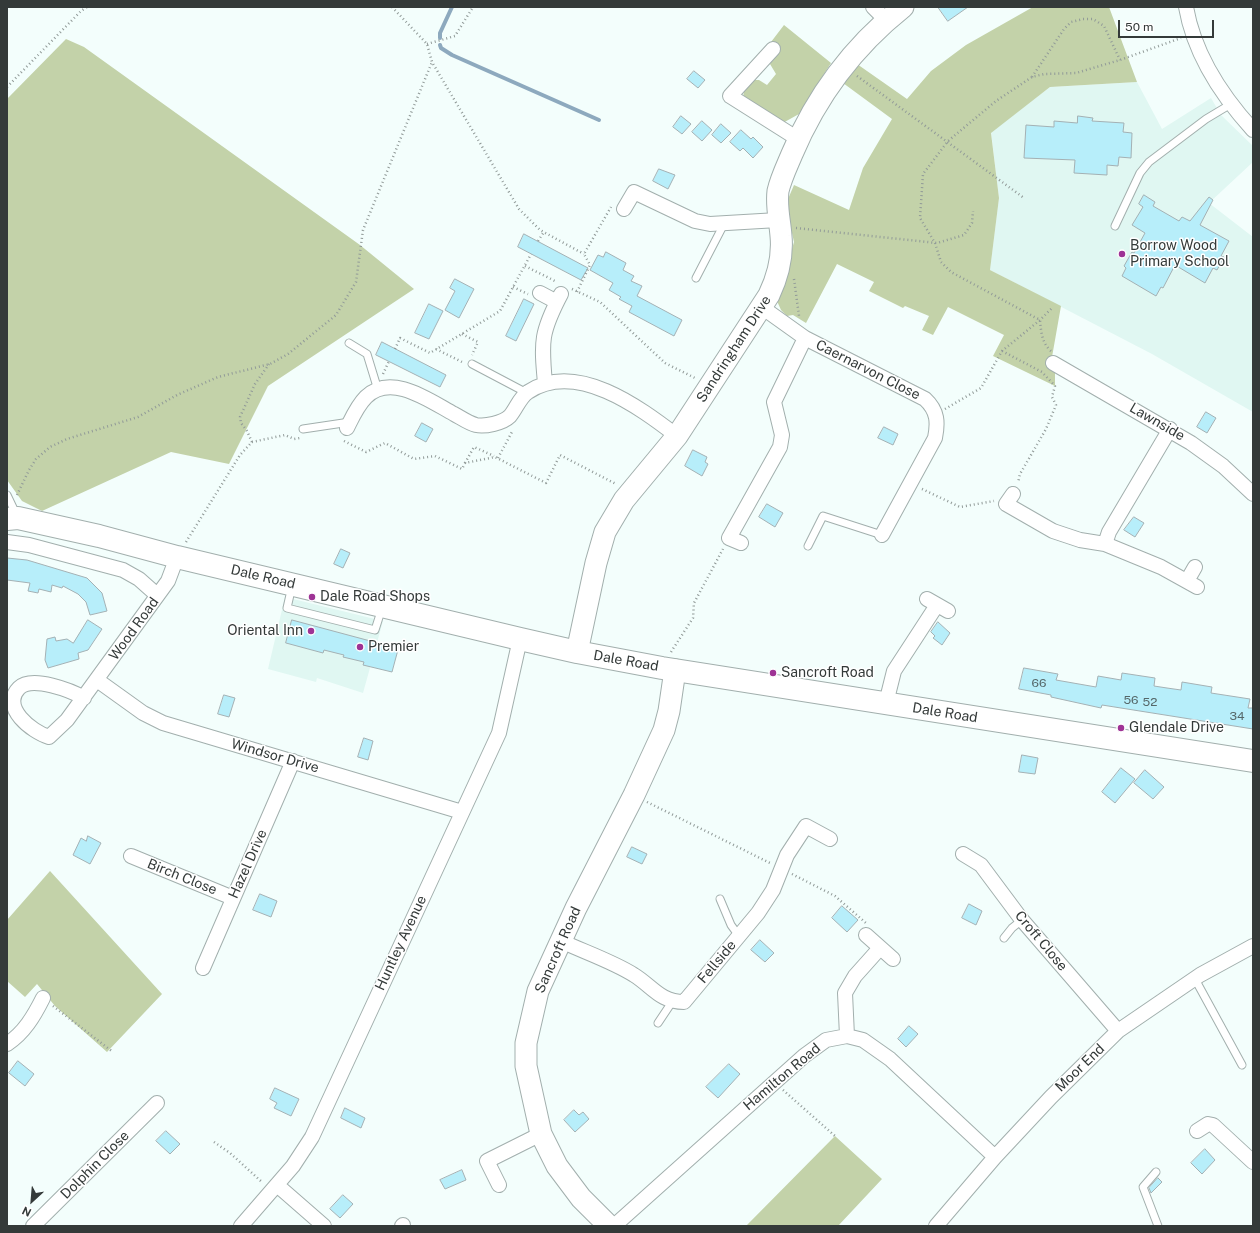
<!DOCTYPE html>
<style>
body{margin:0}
#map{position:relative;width:1260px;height:1233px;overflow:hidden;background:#f3fefc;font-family:"Public Sans",sans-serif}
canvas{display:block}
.frame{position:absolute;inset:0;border:8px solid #343a39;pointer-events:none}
.north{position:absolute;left:12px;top:1181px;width:40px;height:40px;-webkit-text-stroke:3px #fff;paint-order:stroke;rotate:206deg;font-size:11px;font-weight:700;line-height:16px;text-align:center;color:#343a39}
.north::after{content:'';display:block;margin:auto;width:14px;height:18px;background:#343a39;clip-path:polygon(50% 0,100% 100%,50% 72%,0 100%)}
.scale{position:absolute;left:1118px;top:20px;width:96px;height:18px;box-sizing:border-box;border:2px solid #343a39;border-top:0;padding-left:5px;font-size:12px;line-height:14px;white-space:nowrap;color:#343a39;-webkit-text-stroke:3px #fff;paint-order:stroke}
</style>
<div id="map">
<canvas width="1260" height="1233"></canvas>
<div class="frame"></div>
<div class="north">N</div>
<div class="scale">50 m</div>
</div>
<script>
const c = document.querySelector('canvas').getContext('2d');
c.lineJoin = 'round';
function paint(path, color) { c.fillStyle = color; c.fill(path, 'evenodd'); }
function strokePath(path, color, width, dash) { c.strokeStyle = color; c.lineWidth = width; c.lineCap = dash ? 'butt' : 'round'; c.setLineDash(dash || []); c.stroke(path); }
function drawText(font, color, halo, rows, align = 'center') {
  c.font = font + ' "Public Sans",sans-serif'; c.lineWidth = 3; c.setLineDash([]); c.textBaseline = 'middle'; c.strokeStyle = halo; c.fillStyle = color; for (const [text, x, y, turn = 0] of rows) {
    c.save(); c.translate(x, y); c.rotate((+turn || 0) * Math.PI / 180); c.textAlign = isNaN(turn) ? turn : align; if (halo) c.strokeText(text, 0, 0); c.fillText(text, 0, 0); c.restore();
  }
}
paint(new Path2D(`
 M1137,82L1162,129L1211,98L1221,115L1253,146V162L1209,203L1253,237V412L1152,354L990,270L999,198L991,132L1050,87Z
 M285,597L383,621L363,693L317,678L316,682L268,669Z`), '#e0f7f2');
paint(new Path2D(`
 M1033,7H1109L1137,82L1050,87L991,133L999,198L990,270L1061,306L1052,357L1055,370V386L993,356L1004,335L948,307L933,335L922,330L929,316L905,306L903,308L869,291L874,282L837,264L806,323L793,315L787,316L781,310L777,301L794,242L788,215V199L794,185L849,210L863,168L892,119L843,83L857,64L907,99L931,71L966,45Z
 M784,25L831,63L799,114L781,124L744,98C742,90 747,86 752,80H759L767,85L776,74L770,64L777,49L771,42Z
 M66,39L84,47L360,245L414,289L268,386L229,464L171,452L42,511L22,501L7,480V99Z
 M50,871L162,994L107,1052L55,1006L37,984L25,997L7,981V920Z
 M835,1136L882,1179L838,1226H746Z`), '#c3d2a9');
strokePath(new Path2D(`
 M440,38V33L452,7
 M440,45L441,48L452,55L599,120`), '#8da9be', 4);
const building = new Path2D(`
 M938,7H968L948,21Z
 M694,71L705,80L698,88L687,79Z
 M681,116L691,124L682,134L673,127Z
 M1078,116L1093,118L1092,121L1124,123L1123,132L1132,133L1131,158L1119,157L1118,166L1107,165V175L1074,173L1075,160L1024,158L1026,125L1054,127V121L1077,123Z
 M702,121L712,130L702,141L692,132Z
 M721,124L731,133L721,143L712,135Z
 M741,130L751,139L753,137L763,147L753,158L743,148L740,151L730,142Z
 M659,169L675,175L668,189L653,181Z
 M1144,195L1155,202L1153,206L1179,221L1182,217L1190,221L1209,197L1213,200L1200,225L1229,241L1221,256L1224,257L1217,270L1213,268L1205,283L1175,265L1163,288L1161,287L1156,296L1122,276L1126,268L1124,266L1132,252L1134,253L1145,233L1132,225L1143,207L1139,204Z
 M524,234L588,268L581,280L518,247Z
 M606,252L626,263L623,270L634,276L631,281L642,286L637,296L682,320L674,336L629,312L632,306L619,299L621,297L609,290L613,283L590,270L598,255L603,257Z
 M455,279L474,289L459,318L445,310L455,291L450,288Z
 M524,299L534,304L516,341L506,336Z
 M429,304L443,311L429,339L415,333Z
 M382,342L446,375L440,387L376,355Z
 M1206,412L1216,418L1207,433L1197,427Z
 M422,423L433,429L426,442L415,436Z
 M884,427L898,434L893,445L878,438Z
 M693,450L707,457L705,462L708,464L702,476L685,466Z
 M767,504L783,513L775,527L759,517Z
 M1134,517L1144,523L1135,537L1124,530Z
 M341,549L350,553L343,568L334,564Z
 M7,558L27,560L87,578L102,593L107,611L90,615L86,602L78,594L63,586L62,588L52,585L51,592L39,589L38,593L28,591L30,583L7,580Z
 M88,620L102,629L88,650L78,653L79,659L48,668L45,660L47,639L55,637L56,641L67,639L73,643Z
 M292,620L389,646L390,644L399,646L392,672L363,665L364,662L343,657L344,655L324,650L323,653L286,643Z
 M938,622L950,633L942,645L933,638L935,636L931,632Z
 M1024,668L1058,674L1056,680L1096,687L1098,676L1121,680L1122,673L1155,678L1154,686L1167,688L1181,690L1182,682L1212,687L1211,693L1250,699L1248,708H1253V729L1102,705L1101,708L1051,697V695L1019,689Z
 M224,695L235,698L229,717L218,714Z
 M364,738L373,741L368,760L358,757Z
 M1022,755L1038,758L1035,774L1019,772Z
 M1121,768L1135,779L1115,803L1102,792Z
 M1145,770L1164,787L1153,799L1134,783Z
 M88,836L101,843L90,864L73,855L81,838L86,841Z
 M632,847L647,854L642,864L627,857Z
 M260,894L277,901L271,917L253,910Z
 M969,904L982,911L976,925L962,918Z
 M842,906L858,920L847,932L832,918Z
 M760,940L774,953L765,962L751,950Z
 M909,1026L918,1034L906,1047L898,1039Z
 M18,1061L34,1074L25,1086L9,1073Z
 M729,1064L740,1074L718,1098L706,1087Z
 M275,1088L299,1099L291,1116L274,1108L277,1103L270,1099Z
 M345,1108L365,1118L361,1128L341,1118Z
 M574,1110L579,1115L583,1112L589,1119L575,1132L564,1120Z
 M166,1131L180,1144L170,1154L156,1141Z
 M1205,1149L1215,1160L1202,1174L1191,1163Z
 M462,1170L466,1180L445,1189L440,1180Z
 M1158,1178L1162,1182L1151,1193L1149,1188Z
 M343,1195L353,1204L340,1218L330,1209Z`);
paint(building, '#b7eefa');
strokePath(building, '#a4b1b4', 1);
const lane = new Path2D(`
 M1115,226L1140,173L1149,162L1206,119L1231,104
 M696,278L724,224
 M349,343L367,354L378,390
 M472,364L527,393
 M303,429L350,422
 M7,495L17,516
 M808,546L823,516L882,535
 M292,586L287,608L375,630L382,608
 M720,899L731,925L739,936
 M1004,938L1012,928L1022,920
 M1195,979L1242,1065
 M658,1023L672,1002
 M1156,1172L1143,1187L1158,1226`);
const street = new Path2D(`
 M873,7L886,20
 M1186,7C1194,53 1222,96 1253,130
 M773,49L730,96L798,139
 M624,209L634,192L695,221L710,224L778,220
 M540,293L557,302
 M763,308L805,338L925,399C938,411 938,423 935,438L882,535
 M1053,363L1191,443L1223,466L1253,494
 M545,383C541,341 541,332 561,294
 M347,428C352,418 357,406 366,397C391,372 430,401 454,414C460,417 468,423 476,425C485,427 503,423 510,416C516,409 520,397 528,392C576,360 639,407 677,436
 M1013,494L1006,504L1053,531L1080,540L1105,544L1161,567L1197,587
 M7,542L29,545L123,570L139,579L157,595
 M741,543L729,538L780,447L782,435L774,402L805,338
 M1105,544L1109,532L1170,429
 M1187,581L1195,567
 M927,599L948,611
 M97,680L143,713L163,723L462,812
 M84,698C72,691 32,675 19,688C0,707 32,732 49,737L67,720L168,581L177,557
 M886,703L894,671L937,605
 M963,854L981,865L1022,920L1118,1031
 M131,856L233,898
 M866,935L893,959
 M561,941C582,951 614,962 634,975C652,986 660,1002 684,1002L758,913L773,890L787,855L806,826L830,839
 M203,968L293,761
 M847,1036L845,993L855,976L880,948
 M7,1044C24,1033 34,1016 43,998
 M1197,1131L1208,1124L1213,1125L1253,1162
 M277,1185L324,1226
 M499,1185L487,1161L541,1134
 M33,1226L157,1103
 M241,1226L293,1166L312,1137L499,733L520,639
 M402,1226L403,1225
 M614,1226L804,1056L826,1040L847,1036L863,1040L890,1059L995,1157
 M936,1226L995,1157L1051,1097L1118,1031L1200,975L1253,946`);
const secondary = new Path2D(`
 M577,652L596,563L605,532L624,500L677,436L769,295C778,276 783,257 781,236C780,221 776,207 778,191C781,178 787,166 792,154C816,97 854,46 903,7
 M609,1226L581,1198L557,1166L541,1134L526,1066V1043L538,991L576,908L634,795L664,730L669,711L675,670`);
const primary = new Path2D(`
 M7,519L18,518L99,536L177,557L520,639L577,652L662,668L1253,761`);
strokePath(lane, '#a2afad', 9);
strokePath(street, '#a2afad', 16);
strokePath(secondary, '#a2afad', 23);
strokePath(primary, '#a2afad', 24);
strokePath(new Path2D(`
 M392,7L427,44L432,62L519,209L540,230L584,254
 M427,44L455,36L473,7
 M857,76L1024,198
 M1032,77L1064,29L1071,22L1083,19H1093L1104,26L1120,60
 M7,87L81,11L87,7
 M796,228L937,243L964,235L972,223L973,211
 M538,241L544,232
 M525,266L557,282
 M794,279L799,316L797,317
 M513,287L528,294
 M572,289L600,302L665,363L697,379
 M577,292L590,265L584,254L611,207
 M462,334L478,342L472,355
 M395,349L400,338L430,353L500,311L531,254
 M436,349L464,363
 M1002,351L1042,372L1055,386L1052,397L1056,405L1046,429L1020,474L1018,483
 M1051,351C1042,343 1041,332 1040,320L951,272L941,262L935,243L920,218L923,174L948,141L996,101L1032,77L1044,74L1076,73L1120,60L1181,38
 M383,374L389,361
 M945,409L981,388L1002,351L1040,320L1053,307
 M344,441L366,452L385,443L414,459L435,456L462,469L465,463L495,457L546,483L560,455L616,484
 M252,442L247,431L241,423L240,417L255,384L269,364
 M498,458L513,430
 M465,463L474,447L494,456
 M922,489L960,507L994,501
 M17,495L29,470L36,459L50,447L67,439L138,417L177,395L218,377L270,364L288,354L336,315L356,282L363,230L432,62
 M186,542L240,455L252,442L285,435L294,439L300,438
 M671,652L693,618L694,603L723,549
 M647,802L770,863
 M792,874L835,896L866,923
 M53,1006L113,1052
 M783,1090L835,1136
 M214,1142L230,1153L263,1183`), '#919a98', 2.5, [1, 3]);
strokePath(lane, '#fff', 7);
strokePath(street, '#fff', 14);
strokePath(secondary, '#fff', 21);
strokePath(primary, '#fff', 22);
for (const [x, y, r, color] of [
 [1122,254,4,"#9e3395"],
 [312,597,4,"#9e3395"],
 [311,631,4,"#9e3395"],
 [360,647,4,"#9e3395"],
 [773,673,4,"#9e3395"],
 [1121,728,4,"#9e3395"]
]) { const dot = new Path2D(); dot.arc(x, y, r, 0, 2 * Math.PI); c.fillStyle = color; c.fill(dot); strokePath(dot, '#fff', 1.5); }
drawText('12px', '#556769', null, [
 ["66",1039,683],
 ["56",1131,700],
 ["52",1150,702],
 ["34",1237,716]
]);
drawText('14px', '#343a39', '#fff', [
 ["Borrow Wood",1130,246],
 ["Primary School",1130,262],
 ["Dale Road Shops",320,597],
 ["Oriental Inn",303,631,"right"],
 ["Premier",368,647],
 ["Sancroft Road",781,673],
 ["Glendale Drive",1129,728]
], 'left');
drawText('14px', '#343a39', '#fff', [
 ["Sandringham Drive",734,349,-57],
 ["Caernarvon Close",868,370,27],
 ["Lawnside",1157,422,30],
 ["Dale Road",263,577,13],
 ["Wood Road",134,629,-54],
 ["Dale Road",626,661,10],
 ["Dale Road",945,713,9],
 ["Windsor Drive",275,756,16],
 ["Hazel Drive",248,864,-66],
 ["Birch Close",182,877,22],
 ["Croft Close",1041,941,50],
 ["Huntley Avenue",401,943,-65],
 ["Sancroft Road",558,950,-66],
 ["Fellside",717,962,-50],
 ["Moor End",1080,1068,-44],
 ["Hamilton Road",782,1077,-40],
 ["Dolphin Close",95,1165,-45]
]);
</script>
